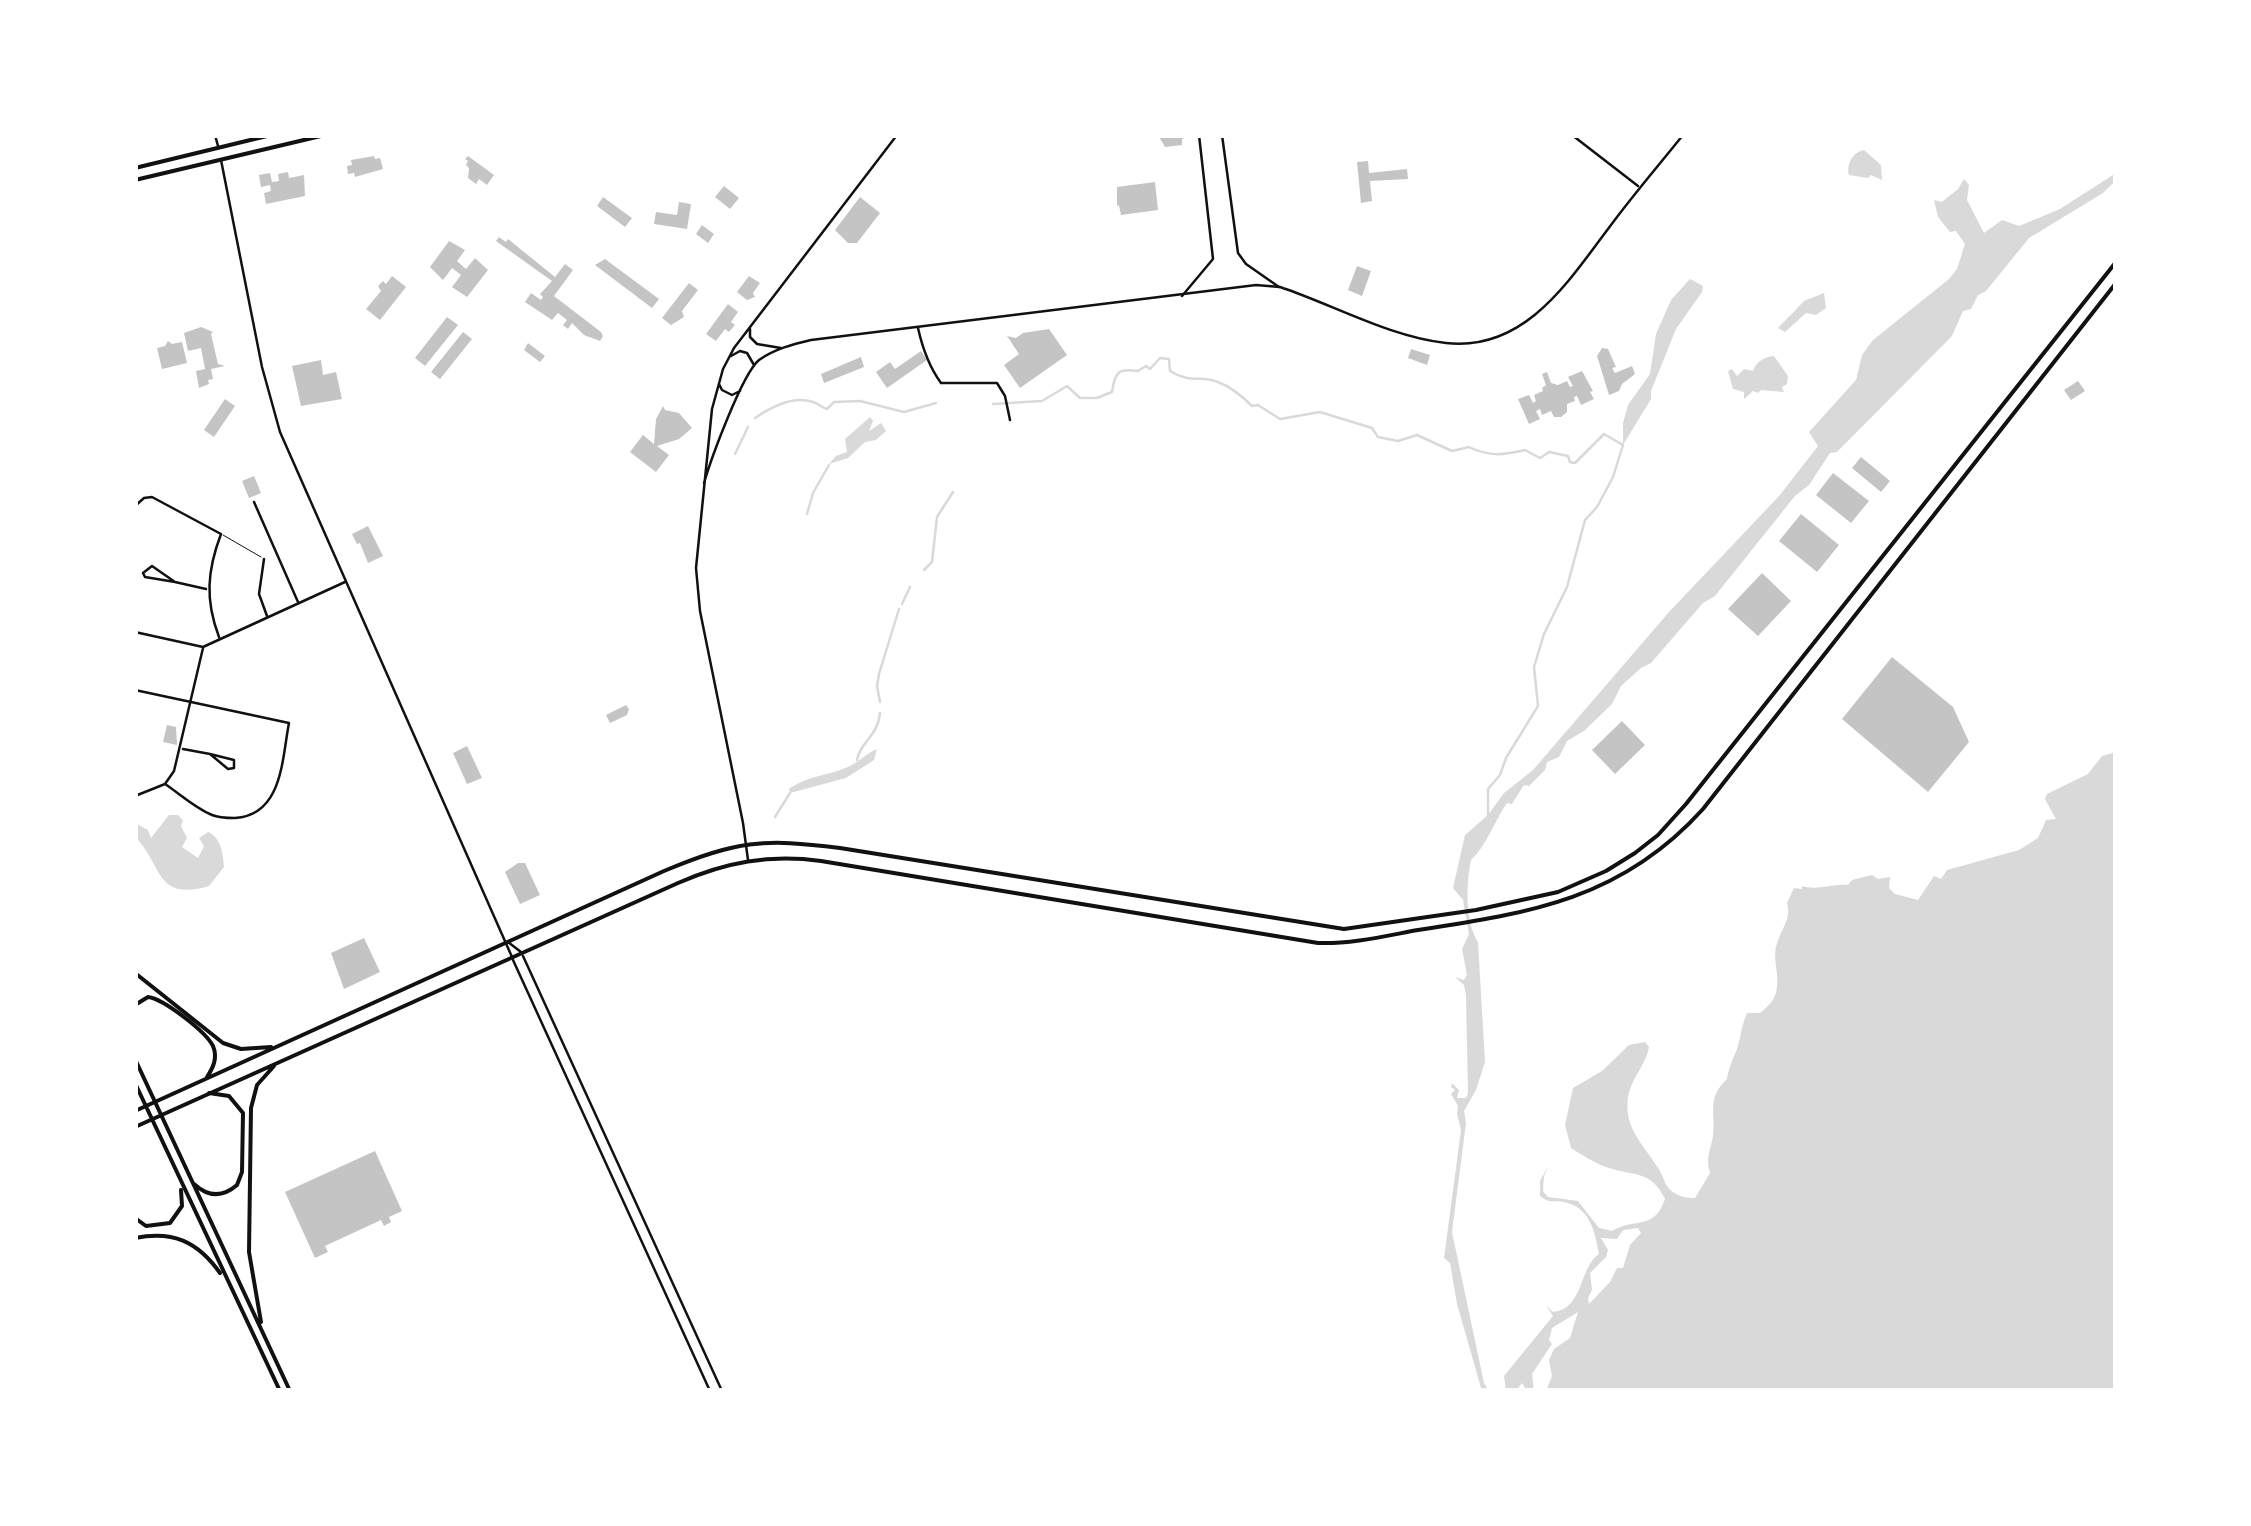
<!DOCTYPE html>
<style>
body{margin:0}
#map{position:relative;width:2251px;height:1526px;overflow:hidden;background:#fff;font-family:Arial,sans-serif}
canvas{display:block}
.frame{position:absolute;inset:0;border:138px solid #fff;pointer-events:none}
</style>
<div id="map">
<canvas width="2251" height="1526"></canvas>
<div class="frame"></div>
</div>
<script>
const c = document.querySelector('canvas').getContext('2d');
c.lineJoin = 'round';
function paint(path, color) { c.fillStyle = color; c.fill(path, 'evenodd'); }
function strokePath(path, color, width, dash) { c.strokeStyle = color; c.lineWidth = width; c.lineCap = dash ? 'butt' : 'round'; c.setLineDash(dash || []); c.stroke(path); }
paint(new Path2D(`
 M1864,150L1881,165L1882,180L1871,175L1868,178L1849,175C1846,164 1853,152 1864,150Z
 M2116,173V180L2103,193L2029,238L1986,291L1978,295L1971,309L1963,311L1952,336L1837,452L1830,453L1809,485L1795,496L1715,596L1703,603L1651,663L1641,668L1621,686L1612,704L1584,731L1567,741L1559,757L1547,762L1545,770L1529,786L1524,785L1512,804L1507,803C1495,820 1487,845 1471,860C1466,883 1465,922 1478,942L1485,1062L1476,1090L1464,1111L1466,1123L1452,1232L1484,1383L1489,1391H1482L1457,1304L1450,1263L1444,1258L1461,1130L1457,1114L1458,1106L1451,1094L1455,1090L1451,1087L1452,1083L1459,1090L1457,1098H1466L1468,1093L1466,996L1464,985L1455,977L1464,980L1467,975L1462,949L1469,934L1463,900L1453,888L1465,835L1488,815L1504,793L1533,770L1669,612L1780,495L1818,446L1809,432L1856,380L1862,355L1873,340L1949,279L1957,269L1965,244L1956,231L1950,232L1938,217L1934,200L1942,202L1958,189L1964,179L1969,185L1967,200L1984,233L2002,220L2019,226L2060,209Z
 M1690,279L1703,286L1702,292L1676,329L1651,391V399L1623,445V423L1628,405L1650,374L1656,334L1671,300Z
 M1824,293L1826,308L1816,315L1806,313L1785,332L1778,328L1804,301Z
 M1774,356L1788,376L1787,384L1782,387L1784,392L1761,390L1758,393L1753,391L1744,399V392L1733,389L1728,371L1732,369L1737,376L1744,369L1753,371C1756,362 1764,357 1774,356Z
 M870,417L873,421L869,431L881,423L886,431L876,440L865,442L848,458L829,464L836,456L847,452L845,439Z
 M877,749L874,760L846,778L790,793L789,789C808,775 829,776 850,766C860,761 867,753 877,749Z
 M2116,752V1391H1546L1552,1376L1549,1360L1554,1349L1570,1338L1578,1312L1552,1328L1549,1340L1552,1344L1532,1374L1534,1391H1527L1522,1383L1516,1391H1506L1504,1376L1553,1316L1546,1305L1553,1312C1584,1309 1579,1267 1599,1254C1595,1232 1590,1207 1564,1202C1552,1200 1550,1204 1540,1196V1181L1549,1165L1544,1176L1543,1191L1548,1197L1578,1201L1599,1228L1612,1231C1636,1217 1654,1231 1665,1199C1651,1170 1634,1176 1609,1168C1596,1164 1582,1155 1571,1148L1565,1125L1573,1088L1602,1071L1629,1045L1645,1042L1649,1047C1646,1065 1631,1078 1628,1097C1623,1130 1646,1146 1661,1173C1665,1181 1665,1186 1673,1192C1680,1197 1687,1198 1695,1198L1710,1173C1706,1159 1709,1154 1712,1141C1718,1117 1704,1100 1727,1079C1729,1065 1734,1058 1738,1046C1741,1035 1742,1024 1747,1013H1760C1769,1006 1776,999 1777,987C1779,974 1773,960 1776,947C1780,930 1792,919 1787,903L1794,888L1802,889V886C1818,891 1832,883 1848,885L1852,880L1872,875L1878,879L1890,877L1889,888L1895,894L1918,900L1934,876L1941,879L1947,870L2019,850L2038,838L2046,820L2056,819L2045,799L2047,794L2088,774L2102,756ZM1638,1228L1641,1233L1630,1245L1623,1268H1617L1610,1282L1589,1304L1588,1298L1592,1290L1590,1273L1606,1257L1608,1250L1601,1238L1617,1239L1623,1230Z
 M169,815H178L183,820L181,826L187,838L182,847L198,858L204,846L199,838L208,832C221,837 223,854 224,867L209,886C154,902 163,864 135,837V823L148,830L151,838Z`), '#d9d9d9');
strokePath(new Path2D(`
 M993,404L1042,401L1067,386L1080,398H1097L1112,392C1115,371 1119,368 1138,371L1146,366L1150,369L1160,358L1169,359L1170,371C1191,384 1201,375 1218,382C1231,387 1242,396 1252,406L1258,405L1280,419L1320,412L1372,428L1378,437L1398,441L1417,435L1452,451L1469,447C1489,457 1504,455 1525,450L1540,458L1549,452L1568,456L1570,462L1575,463L1604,434L1623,445L1613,477L1597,507L1585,520L1567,587L1544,634L1534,667L1538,706L1506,758L1500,775L1488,789V815
 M755,418C771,407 793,395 813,402C818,403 822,408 827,409L834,402L860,401L904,412L936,403
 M735,454L748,427
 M807,514L813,493L829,465
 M924,570L932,562L937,517L953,492
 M902,604L910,587
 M880,702L877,686L879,674L899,609
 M857,760C860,742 878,736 880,713
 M775,817L790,793`), '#d9d9d9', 2.5);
paint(new Path2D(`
 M1158,135H1184L1185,138L1182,139V145L1165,147Z
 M374,156L375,159L380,158L383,169L355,177L354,173L348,174L347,166L352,165L351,160Z
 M468,156L494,175L487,185L479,179L476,184L468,178L469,168L466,165L468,161L465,159Z
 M1368,161L1369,173L1407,169L1408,179L1370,181L1372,201L1361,203L1357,162Z
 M288,172L289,178L304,175L305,196L266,204L264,193L271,191L270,185L261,187L259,175L270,173L272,182L279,181L278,174Z
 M1155,182L1158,210L1121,215L1119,205L1117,206V187Z
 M724,186L739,198L730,209L715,197Z
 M603,197L632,218L625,227L597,206Z
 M860,197L880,213L857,243H848L835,230Z
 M679,202L691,204L687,229L654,224L656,212L677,215Z
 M702,225L714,234L708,243L696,234Z
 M499,237L506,242L508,239L555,277L565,264L573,270L554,296L601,332L603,336L600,341L584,335L572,323L568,329L563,325L567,320L558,313L552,320L525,302L531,293L541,300L543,297L540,294L552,281L496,241Z
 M449,241L465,250L457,261L466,269L475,258L488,270L467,297L452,287L461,275L452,268L443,280L430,267Z
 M605,259L659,299L652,308L595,265Z
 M1357,266L1371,271L1362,296L1348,290Z
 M392,276L406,287L380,320L366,309L381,291L378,286L383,281L386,284Z
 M749,276L760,283L753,293L755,297L747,300L737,292Z
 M689,283L698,290L682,311L684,317L671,325L662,318Z
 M728,304L738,312L731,322L735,325L729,332L725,329L716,341L706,334Z
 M447,317L458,325L425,366L415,358Z
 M201,327L213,332L211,334L218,364L225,366L211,369L213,379L208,380L209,384L199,388L196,371L205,369L201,348L188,351L184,333Z
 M1049,329L1067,355L1020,388L1004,365L1019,354L1007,336L1016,338L1023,333Z
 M463,332L472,339L440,379L431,372Z
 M168,341L172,344L182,342L187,363L162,369L157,348L165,346Z
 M528,343L545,356L540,362L524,350Z
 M1602,348L1608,349L1616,367L1612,368L1615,373L1632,366L1635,374L1622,384L1619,391L1609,395L1597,356Z
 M1411,349L1430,355L1427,365L1408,358Z
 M921,351L927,360L887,388L876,372L890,362L895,369Z
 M861,357L864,367L824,383L821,374Z
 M321,360L323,375L336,372L342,399L301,406L292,366Z
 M1582,371L1593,391L1590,392L1594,399L1581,405L1577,396L1574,397L1575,401L1567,404V412L1561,417H1554L1551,411L1542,415L1540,409L1536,411L1540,419L1529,424L1518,399L1529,395L1533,403L1536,401L1534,395L1543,391L1542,388L1546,385L1542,374L1547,372L1551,383L1558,385L1567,381L1570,387L1573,386L1568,377Z
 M2078,381L2085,391L2071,400L2064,390Z
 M225,399L235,406L214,437L204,430Z
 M663,406L665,410L679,413L692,428L679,439L657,446L669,455L656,472L630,452L643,435L654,444L656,419Z
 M1861,457L1890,481L1881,492L1852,468Z
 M1833,473L1869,501L1851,523L1816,495Z
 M254,476L261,493L249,498L242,481Z
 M1801,514L1839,545L1817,572L1779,541Z
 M368,526L383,556L368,563L360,543L357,544L352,534Z
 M1762,573L1791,601L1758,636L1728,609Z
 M1892,657L1953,707L1969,742L1928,792L1842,719Z
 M626,705L629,709L627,715L610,723L606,715Z
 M1622,721L1645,745L1615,774L1592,750Z
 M167,725L176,727L177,745L163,742Z
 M467,746L482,778L467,784L453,753Z
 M518,863H525L540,895L520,904L505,872Z
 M364,938L380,972L344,989L331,953Z
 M375,1151L402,1211L389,1217L391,1222L384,1226L381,1220L325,1246L328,1252L315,1258L285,1192Z`), '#c4c4c4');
strokePath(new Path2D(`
 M223,535L261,557`), '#111', 1);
strokePath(new Path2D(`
 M918,328C922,346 930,368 941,383H997L1005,396L1010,420
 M254,502L298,602
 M135,506L144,498L152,497L221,534C207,571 205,600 219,637
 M264,559L259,594L267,616
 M175,582L145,577L143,573L152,566L175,582L206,589
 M135,632L203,647L345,582
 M135,690L289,723C282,758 283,815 235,818C228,818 219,818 212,815C195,808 180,794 165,784
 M183,749L210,754L228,769L234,768V760L210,754
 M135,796L165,784L174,771L203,648
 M523,956L722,1391
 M513,960L710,1391`), '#111', 2.5);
strokePath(new Path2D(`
 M1222,135L1238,253L1246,264L1279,287
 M1572,135L1638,186
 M1182,296L1213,259L1199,135`), '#111', 2.5);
strokePath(new Path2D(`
 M215,135L218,146
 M221,160L262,367L280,432L512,957
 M750,329V337L757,344L781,348
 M731,356L740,351L747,353L754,365
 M719,384L722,390L732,395L740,391
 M704,483C711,459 742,374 759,360C774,349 794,344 811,340L1256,285L1280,287C1334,305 1390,337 1446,343C1526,352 1570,279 1611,225C1634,194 1659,165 1683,135
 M748,860L743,823L700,611L696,568L712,409L723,369L734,348L897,135
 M508,942L521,952`), '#111', 2.5);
strokePath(new Path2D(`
 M135,168L271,135
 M135,180L325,135
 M135,973L223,1043L241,1049L271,1047
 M135,1005L148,997C164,999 206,1032 213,1046C218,1058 213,1068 207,1077
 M135,1059L290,1391
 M135,1083L280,1391
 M135,1111L664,871C735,841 763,838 840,848L1344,929L1476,910L1558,892L1606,871L1635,853L1658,835L1686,804L2116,262
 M135,1127L678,883C726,862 769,854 821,861L1318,943C1352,944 1385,936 1418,930C1531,913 1622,899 1703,809L2116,283
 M194,1184C208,1197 222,1198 237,1185L242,1172L243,1113L229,1096L209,1093
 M135,1218L146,1226L170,1223L182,1206L181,1190
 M135,1238C173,1230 198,1242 220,1273
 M261,1322L249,1252L251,1108L257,1085L274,1066`), '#111', 4);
</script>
